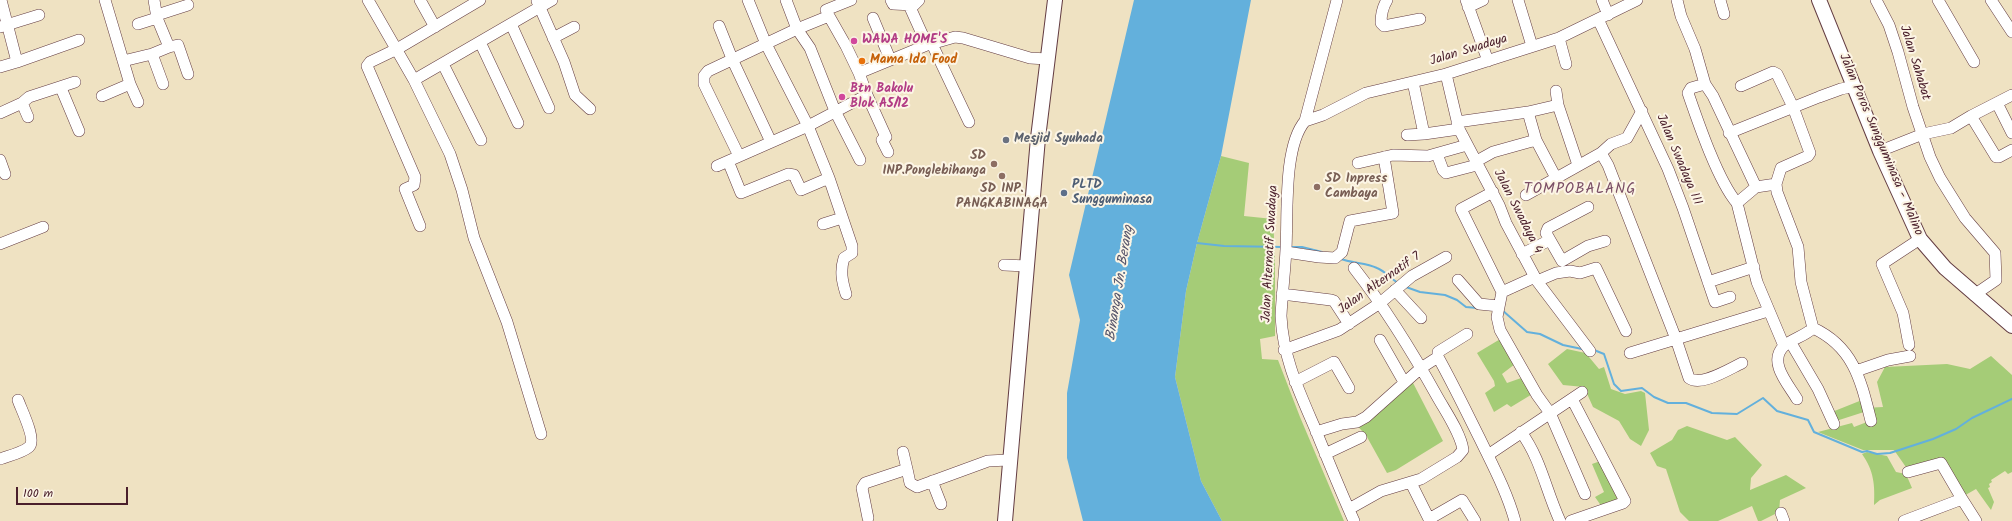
<!DOCTYPE html>
<style>
body{margin:0}
#map{position:relative;width:2012px;height:521px;overflow:hidden;background:#efe2c2;font-family:Kalam,sans-serif}
canvas{display:block}
.scale{position:absolute;left:16px;top:487px;width:112px;height:18px;box-sizing:border-box;border:2px solid #4a1f2b;border-top:0;padding-left:5px;font-size:12px;line-height:14px;white-space:nowrap;color:#4a1f2b;-webkit-text-stroke:3px #fcf5e5;paint-order:stroke}
</style>
<div id="map">
<canvas width="2012" height="521"></canvas>
<div class="scale">100 m</div>
</div>
<script>
const c = document.querySelector('canvas').getContext('2d');
c.lineJoin = 'round';
function paint(path, color) { c.fillStyle = color; c.fill(path, 'evenodd'); }
function strokePath(path, color, width, dash) { c.strokeStyle = color; c.lineWidth = width; c.lineCap = dash ? 'butt' : 'round'; c.setLineDash(dash || []); c.stroke(path); }
function drawText(font, color, halo, rows, align = 'center') {
  c.font = font + ' Kalam,sans-serif'; c.lineWidth = 4; c.setLineDash([]); c.textBaseline = 'middle'; c.strokeStyle = halo; c.fillStyle = color; for (const [text, x, y, turn = 0] of rows) {
    c.save(); c.translate(x, y); c.rotate((+turn || 0) * Math.PI / 180); c.textAlign = isNaN(turn) ? turn : align; if (halo) c.strokeText(text, 0, 0); c.fillText(text, 0, 0); c.restore();
  }
}
paint(new Path2D(`
 M1221,156L1249,163L1244,216L1273,219L1275,257V336L1260,339L1262,359L1278,360L1300,417L1344,521H1222L1201,481L1175,377L1186,291L1197,243Z
 M1502,338L1515,364L1502,374L1507,383L1524,377L1534,393L1511,407L1507,404L1494,412L1485,393L1495,386L1494,381L1477,353Z
 M1567,349L1590,354L1589,357L1599,369L1604,367L1611,389L1625,394L1641,391L1645,393L1649,430L1641,446L1630,439L1619,421L1593,407L1584,387L1563,385L1548,364Z
 M1991,356L2012,375V472L2008,474L2005,471L1991,480L1992,482L1989,484L1990,487L1988,488L1994,502L1991,510L1976,489L1962,497L1941,457L1908,470L1894,450H1863L1818,432L1852,423L1854,427L1867,422L1864,412L1836,421L1832,412L1862,400L1864,408L1883,407L1877,382L1885,367L1947,364L1970,369Z
 M1411,379L1443,441L1396,470L1387,473L1367,437L1356,424Z
 M1687,426L1727,440L1735,437L1762,465L1751,478L1750,490L1786,475L1806,488L1780,500L1779,512L1761,521H1758L1752,506L1718,521H1689L1680,512L1666,469L1657,466L1650,453L1672,440L1678,430Z
 M1867,452L1887,456L1896,472L1906,474L1912,488L1880,500L1874,505C1875,485 1874,471 1862,454Z
 M1606,459L1627,501L1602,507L1595,497L1604,492L1592,464Z`), '#a5cc77');
paint(new Path2D(`
 M1134,0H1251L1221,156L1197,243L1186,291L1175,377L1201,481L1222,521H1083L1067,458V393L1080,320L1069,275Z`), '#63b0dc');
strokePath(new Path2D(`
 M1197,243L1224,246L1283,247
 M1289,247H1302L1322,252
 M1339,258C1352,264 1365,262 1377,268C1385,271 1391,279 1398,283
 M1406,287L1420,292L1445,295L1457,300L1466,307L1477,308
 M1502,310L1527,332L1540,334L1563,345L1582,349
 M1594,350L1604,354L1614,384L1621,391L1642,388L1654,397L1668,403H1686L1712,413L1737,414L1763,398L1777,411L1808,420L1814,432L1862,452L1867,451L1877,454L1890,453L1933,439L1956,429L1972,418L2012,399`), '#63b0dc', 2);
const minor = new Path2D(`
 M105,0L130,84L138,102
 M368,0L414,80L450,154L462,190L474,238L507,322L541,434
 M420,0L435,27
 M786,0L797,29L810,48L835,111L860,160
 M891,0L893,4L914,5L919,0
 M1387,0C1382,8 1381,14 1381,23L1384,26L1420,19
 M1466,0L1488,61
 M1518,0L1532,46
 M1602,0L1608,15
 M1677,0L1681,16L1695,49L1705,84L1713,96L1756,187
 M1720,0L1724,14
 M1876,0L1889,25L1898,52L1913,107L1930,157L1940,178L1965,218L1995,253L1996,280L1974,295
 M1938,0L1974,62
 M1991,0L2012,32
 M537,1L564,62L575,95L590,109
 M909,5L927,45
 M1468,7L1483,0
 M826,10L851,0
 M157,15L188,5
 M873,18L890,59
 M1598,19L1668,169L1683,208L1715,302L1730,297
 M138,24L157,18
 M511,24L549,108
 M719,26L733,61L771,142
 M0,27L39,15
 M553,38L574,27
 M1559,38L1566,64
 M480,42L518,123
 M932,44L969,122
 M169,47L178,45L188,74
 M152,54L163,84
 M123,61L152,54L169,47L157,18L154,0
 M17,62L79,40
 M443,64L481,140
 M0,67L17,62L1,0
 M1446,74L1459,129L1499,205L1506,223L1537,281L1590,351
 M414,80L552,0
 M1413,82L1424,134L1459,129
 M1705,84L1691,88L1688,93C1698,122 1718,181 1737,203
 M1741,86L1773,72L1777,74L1793,107L1810,153L1808,156L1781,168L1776,184L1777,192L1798,247L1801,282L1813,328C1805,336 1792,339 1784,346C1767,362 1789,385 1797,399
 M61,88L79,131
 M1556,91L1558,105
 M867,95L886,137L882,140L888,152
 M2012,95L1971,116L1996,157H1999L2012,150
 M102,96L130,84
 M22,103L28,117
 M1997,103L2012,133
 M1528,112L1536,140
 M0,113L22,103L29,97L75,82
 M1305,121C1283,147 1288,215 1286,249C1285,271 1282,294 1281,316C1283,357 1298,389 1314,426C1327,458 1340,490 1354,521
 M1305,121L1323,115L1366,93L1446,74L1559,38L1637,0
 M1305,121L1337,0
 M1457,122L1528,112L1558,105L1578,165
 M1729,133L1819,97L1841,89L1855,86
 M1407,135L1424,134
 M1880,151L1923,134L1951,128L1971,116
 M1601,153L1608,165L1676,339L1689,378C1701,387 1729,369 1742,363
 M1437,154L1443,170L1446,173L1477,165
 M739,156L704,84V76L708,71L797,29L829,16L846,46L859,73
 M0,160L5,174
 M728,161L741,193L788,174L794,175L801,190L829,178L808,126L766,44L748,0
 M1475,162L1493,152L1536,140L1556,178
 M1358,163L1393,155L1428,156L1467,145
 M717,166L808,126L867,95L859,73L927,45L955,37L963,38L1030,58L1047,59
 M829,178L852,246V253L844,258C840,271 842,281 846,294
 M1776,184L1756,187L1737,203L1757,282L1784,346
 M1493,192L1461,209L1502,292L1535,277
 M1526,195L1601,153L1611,144L1627,138L1642,111
 M1588,207L1548,228L1546,233L1562,261L1588,246L1605,241
 M823,224L842,218
 M420,226L405,189L414,185L415,177L367,66L370,62L397,49L480,0
 M0,244L43,227
 M1286,252L1319,257L1335,258L1342,252L1350,221L1393,213L1384,157
 M1522,254L1550,240
 M1004,265L1027,266
 M1458,280L1479,304L1499,306
 M1537,281L1556,273L1570,271L1580,273L1596,268L1626,331
 M1708,282L1754,267
 M1395,290L1421,318
 M1502,292L1497,317L1500,330L1537,395L1550,413L1585,494
 M1282,294L1331,300L1334,301L1349,324
 M1813,328C1854,347 1861,381 1871,421
 M1380,340L1404,382
 M1791,343L1818,389L1834,424
 M1909,345L1903,313L1882,264L1920,239
 M1284,350L1339,330L1380,303L1412,276L1446,257
 M1630,353L1768,311
 M1438,357V352L1467,334
 M1856,371L1888,360L1910,356
 M1295,382L1334,362L1349,388
 M1316,432L1342,424L1357,422L1366,417L1421,368L1438,357C1453,384 1466,411 1480,439C1493,466 1507,492 1515,521
 M1521,432C1541,459 1546,491 1560,521
 M903,452L907,469
 M1325,454L1361,437
 M1488,455L1582,392
 M0,459C8,456 22,453 29,447C37,440 21,409 18,400
 M1908,472L1941,463L1962,499
 M932,481L941,504
 M1411,483L1430,521
 M1349,509L1381,491L1421,479L1457,457L1463,450C1461,434 1446,412 1438,398C1413,353 1386,309 1354,268
 M1781,513L1784,521
 M868,518L862,488L865,483L907,469L910,483L917,487L988,461L1008,460
 M1429,519L1462,500L1475,521
 M1571,521L1623,503L1625,501L1572,399
 M1904,521L1962,499L1976,521`);
const major = new Path2D(`
 M1819,0L1880,151L1920,239L1945,268L2012,326
 M1005,521L1038,138L1055,0`);
strokePath(minor, '#633c42', 12);
strokePath(major, '#633c42', 16);
strokePath(minor, '#fff', 11);
strokePath(major, '#fff', 14);
for (const [x, y, r, color] of [
 [854,41,4,"#d1479c"],
 [862,61,4,"#e8710a"],
 [842,97,4,"#d1479c"],
 [1006,140,4,"#6b7280"],
 [994,164,4,"#8d6e63"],
 [1002,176,4,"#8d6e63"],
 [1317,187,4,"#8d6e63"],
 [1064,193,4,"#5c6f8a"]
]) { const dot = new Path2D(); dot.arc(x, y, r, 0, 2 * Math.PI); c.fillStyle = color; c.fill(dot); strokePath(dot, '#fcf5e5', 1.5); }
drawText('bold 13px', '#b23c85', '#fcf5e5', [
 ["WAWA HOME'S",862,41],
 ["Btn Bakolu",850,90],
 ["Blok A5/12",850,105]
], 'left');
drawText('13px', '#4a1f2b', '#fcf5e5', [
 ["Jalan Swadaya",1469,51,-17],
 ["Jalan Sahabat",1914,63,73],
 ["Jalan Poros Sungguminasa - Malino",1880,145,67],
 ["Jalan Swadaya III",1678,160,67],
 ["Jalan Swadaya 4",1517,212,63],
 ["Jalan Alternatif Swadaya",1271,254,-87],
 ["Jalan Alternatif 7",1380,284,-35]
]);
drawText('bold 13px', '#c56008', '#fcf5e5', [
 ["Mama Ida Food",870,61]
], 'left');
drawText('bold 13px', '#5b616d', '#fcf5e5', [
 ["Mesjid Syuhada",1014,140]
], 'left');
drawText('bold 13px', '#785e54', '#fcf5e5', [
 ["SD",986,157],
 ["INP.Ponglebihanga",986,172],
 ["SD Inpress",1325,180,"left"],
 ["Cambaya",1325,195,"left"],
 ["SD INP.",1002,190,"center"],
 ["PANGKABINAGA",1002,205,"center"]
], 'right');
drawText('bold 13px', '#4e5e75', '#fcf5e5', [
 ["PLTD",1072,186],
 ["Sungguminasa",1072,201]
], 'left');
drawText('italic 14px', '#535269', '#fcf5e5', [
 ["Binanga Jn. Berang",1121,283,-81]
]);
c.letterSpacing = '1px';
drawText('15px', '#7b4f66', '#fcf5e5', [
 ["TOMPOBALANG",1580,190]
]);
c.letterSpacing = '0px';
</script>
